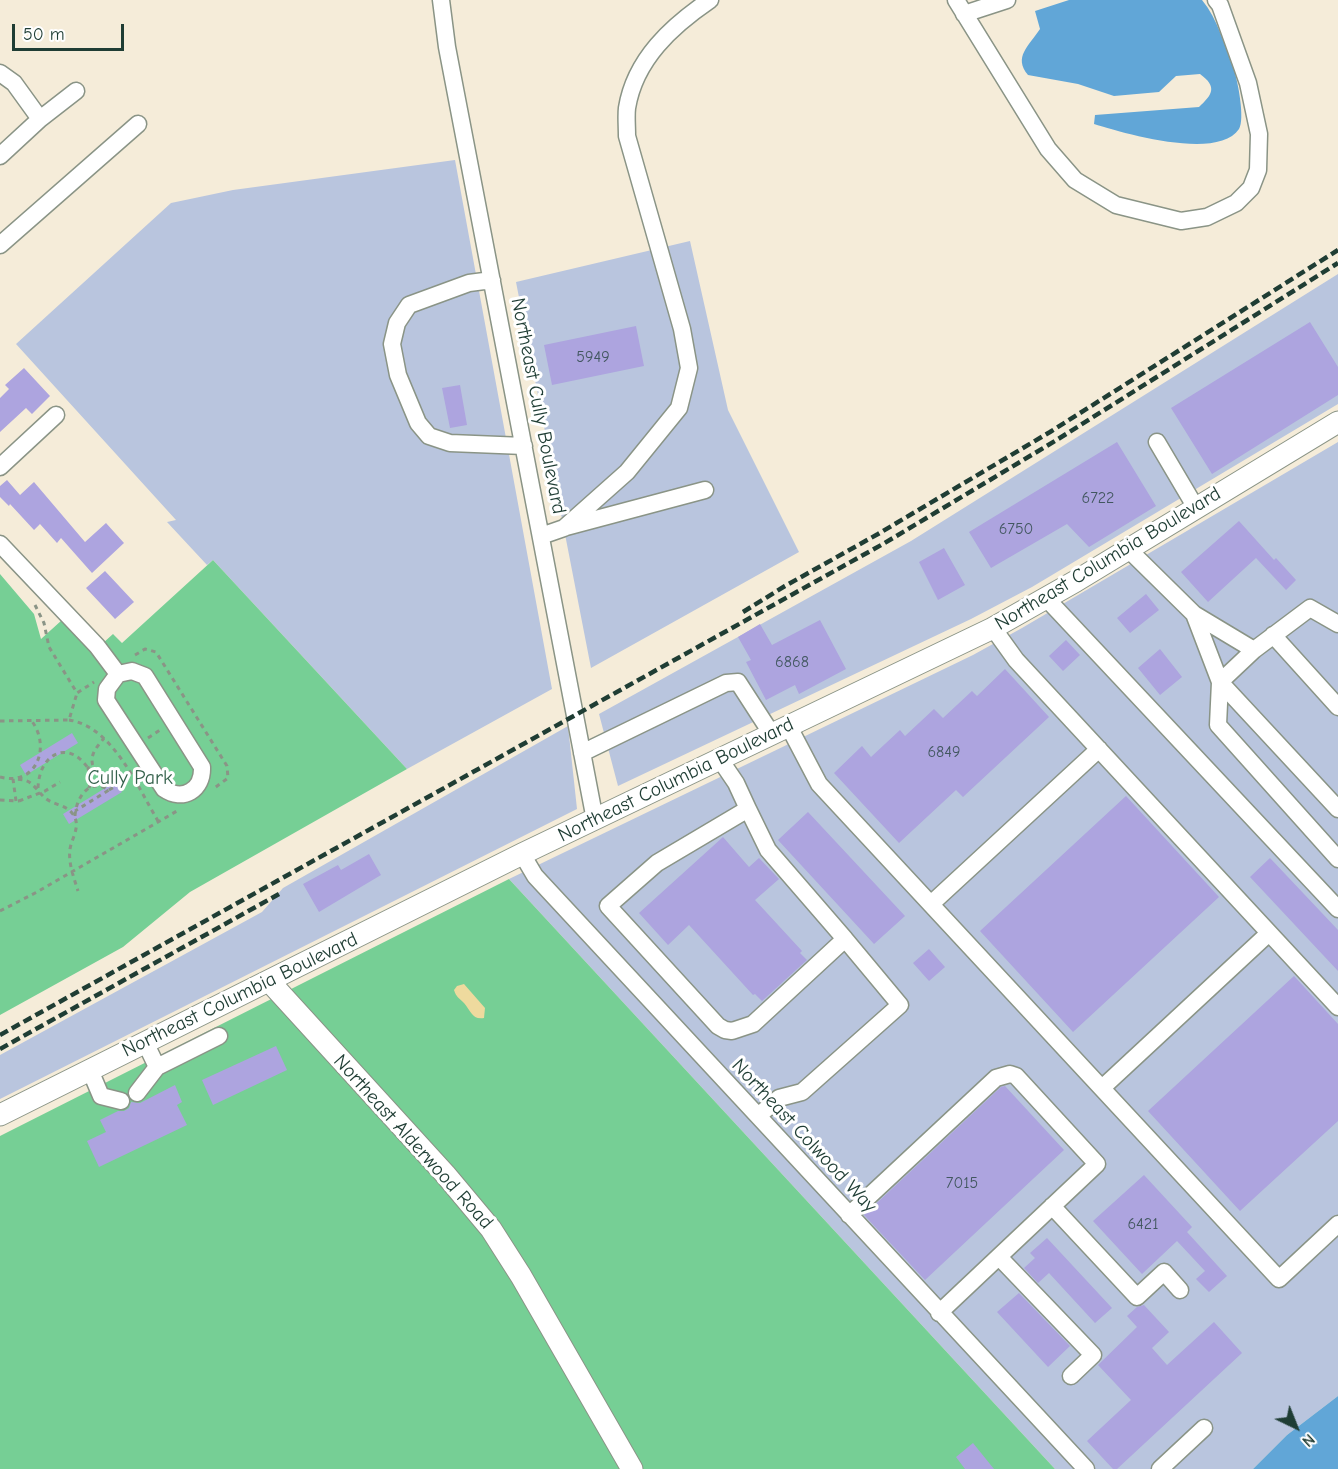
<!DOCTYPE html>
<style>
body{margin:0}
#map{position:relative;width:1338px;height:1469px;overflow:hidden;background:#f5ecd9;font-family:"Comic Neue",sans-serif}
canvas{display:block}
.north{position:absolute;left:1266px;top:1397px;width:60px;height:60px;-webkit-text-stroke:4px #fff;paint-order:stroke;rotate:137deg;font-size:16px;font-weight:700;line-height:24px;text-align:center;color:#1f3d34}
.north::after{content:'';display:block;margin:auto;width:21px;height:27px;background:#1f3d34;clip-path:polygon(50% 0,100% 100%,50% 72%,0 100%)}
.scale{position:absolute;left:12px;top:24px;width:112px;height:27px;box-sizing:border-box;border:3px solid #1f3d34;border-top:0;padding-left:8px;font-size:18px;line-height:21px;white-space:nowrap;color:#1f3d34;-webkit-text-stroke:4px #fff;paint-order:stroke}
</style>
<div id="map">
<canvas width="1338" height="1469"></canvas>
<div class="north">N</div>
<div class="scale">50 m</div>
</div>
<script>
const c = document.querySelector('canvas').getContext('2d');
c.lineJoin = 'round';
function paint(path, color) { c.fillStyle = color; c.fill(path, 'evenodd'); }
function strokePath(path, color, width, dash) { c.strokeStyle = color; c.lineWidth = width; c.lineCap = dash ? 'butt' : 'round'; c.setLineDash(dash || []); c.stroke(path); }
function drawText(font, color, halo, rows, align = 'center') {
  c.font = font + ' "Comic Neue",sans-serif'; c.lineWidth = 6; c.setLineDash([]); c.textBaseline = 'middle'; c.strokeStyle = halo; c.fillStyle = color; for (const [text, x, y, turn = 0] of rows) {
    c.save(); c.translate(x, y); c.rotate((+turn || 0) * Math.PI / 180); c.textAlign = isNaN(turn) ? turn : align; if (halo) c.strokeText(text, 0, 0); c.fillText(text, 0, 0); c.restore();
  }
}
paint(new Path2D(`
 M455,160L552,689L407,769L213,560L207,565L167,522L176,520L16,344L171,203L233,190Z
 M690,241L728,410L799,552L591,668L516,282Z
 M1338,274V404L1032,587L971,619L618,786L599,714L911,541Z
 M1338,442V1396L1287,1435L1253,1469H1055L509,879L973,655L1022,628Z
 M568,726L577,809L0,1099V1055L262,912L283,888Z`), '#b9c5de');
paint(new Path2D(`
 M213,560L407,769L190,892L123,947L0,1015V574L34,614L41,639L62,620L92,653L113,634L122,643Z
 M509,879L1055,1469H0V1136Z`), '#76cf95');
paint(new Path2D(`
 M464,984L485,1008L484,1018C472,1020 471,1011 464,1003C459,998 456,997 454,990L457,986Z`), '#eeda9e');
paint(new Path2D(`
 M1069,0H1202C1218,19 1225,47 1234,70C1238,82 1245,119 1239,129C1218,161 1123,133 1094,124L1095,115L1199,107C1212,95 1218,87 1200,74L1176,76L1159,92L1114,96L1078,84L1028,75C1013,57 1029,46 1040,29L1035,11Z
 M1338,1396V1469H1253L1287,1435Z`), '#61a6d7');
paint(new Path2D(`
 M1310,322L1338,367V395L1212,474L1171,408Z
 M636,326L644,366L552,385L544,345Z
 M24,368L50,396L32,414L26,408L0,432V398L9,389L5,385Z
 M460,385L467,425L450,428L442,388Z
 M1117,442L1156,506L1089,547L1067,524L991,568L969,532Z
 M7,480L20,495L34,482L85,542L106,523L124,543L92,573L61,538L57,543L40,524L34,530L10,504L9,506L0,497V486Z
 M1239,521L1274,560L1276,558L1296,580L1286,590L1256,558L1208,602L1181,572Z
 M944,548L965,585L938,600L919,562Z
 M105,571L134,602L115,619L86,588Z
 M1146,594L1159,610L1130,633L1117,618Z
 M820,620L846,669L799,694L795,685L766,700L746,662L751,660L738,637L760,624L772,645Z
 M1066,640L1080,655L1063,671L1049,656Z
 M1160,649L1182,677L1160,695L1138,668Z
 M1005,669L1049,717L963,797L956,790L899,843L834,773L862,746L871,757L900,730L905,736L934,709L943,718L972,691L977,696Z
 M72,733L78,743L26,775L20,765Z
 M115,782L122,792L69,824L63,814Z
 M1126,796L1219,897L1073,1032L980,931Z
 M808,812L905,916L874,944L778,840Z
 M723,837L749,867L759,858L779,879L755,900L802,951L800,953L807,960L762,1001L755,994L753,995L689,925L668,945L639,913Z
 M369,854L381,875L319,912L303,884L338,865L341,870Z
 M1270,858L1338,930V971L1250,877Z
 M929,949L945,967L929,981L913,963Z
 M1294,976L1338,1024V1121L1240,1211L1148,1111Z
 M276,1046L287,1070L213,1105L202,1080Z
 M175,1085L182,1102L177,1105L187,1125L99,1167L87,1141L106,1132L100,1120L118,1111H124L129,1108L131,1102L140,1103Z
 M1005,1086L1064,1150L925,1280L864,1215L1001,1087Z
 M1144,1175L1192,1227L1187,1232L1227,1276L1209,1292L1196,1279L1205,1271L1177,1241L1142,1274L1093,1221Z
 M1047,1238L1112,1308L1095,1323L1049,1273L1038,1283L1024,1268L1035,1258L1030,1253Z
 M1019,1293L1070,1346L1048,1367L997,1312Z
 M1144,1305L1169,1332L1152,1348L1167,1365L1214,1322L1242,1353L1117,1469H1113L1087,1441L1131,1400L1098,1365L1137,1327L1127,1316L1137,1307Z
 M973,1443L994,1469H965L956,1457Z`), '#ada4df');
const minor = new Path2D(`
 M441,0L447,47L595,820
 M956,0L1048,149L1075,180L1116,205L1181,221L1207,217L1236,203L1251,188L1258,170L1259,134L1248,83L1220,5L1216,0
 M964,14L1007,0
 M0,73L14,83L40,119
 M0,156L40,119L76,91
 M0,245L138,124
 M492,280L469,283L409,305L397,323L392,344L398,375L418,423L429,436L450,443L524,446
 M1157,442L1196,508
 M0,467L56,415
 M566,527L705,490
 M541,536L564,528L627,472L679,408L689,368L682,329L627,136C627,126 626,116 627,108C635,59 672,26 710,0
 M0,544L97,646L118,674L132,671L145,676L202,767C203,790 183,802 164,789L106,700L107,689L118,674
 M1128,549L1194,614L1254,650
 M1046,598L1338,909
 M1194,614L1220,682L1218,725L1338,859
 M1338,624L1310,608L1254,650L1220,682L1338,809
 M993,628L1016,660L1338,1007
 M1273,635L1338,707
 M788,725L819,784L1279,1279L1338,1224
 M582,753L726,683L738,682L771,733
 M719,758L736,783L748,809L657,863L608,906L718,1026L725,1030L732,1031L753,1024L845,939L768,850L748,809
 M522,854L535,876L1086,1469
 M931,904L1099,749
 M157,1067L219,1036
 M90,1070L101,1096L121,1101
 M1102,1088L1269,933
 M137,1093L157,1067L145,1042
 M758,1116L779,1098L802,1092L900,1005L845,939
 M1052,1206L1137,1297L1164,1272L1180,1290
 M849,1215L996,1078L1010,1074L1016,1076L1097,1164L939,1313
 M999,1257L1093,1355L1071,1376
 M1160,1469L1204,1428`);
const major = new Path2D(`
 M269,981L445,1174L491,1229L521,1276L632,1469
 M0,1115L522,854L993,628L1076,581L1338,422`);
strokePath(minor, '#8a9486', 19);
strokePath(major, '#8a9486', 23);
strokePath(new Path2D(`
 M35,605L44,623L49,647L77,693L94,682
 M135,655L145,649L156,652L227,766L228,778L213,789
 M69,720C113,727 137,786 158,821
 M0,721L69,720L77,693
 M148,738L160,730
 M0,777C36,787 52,747 31,720
 M38,788C39,755 67,738 88,768
 M89,788L91,782L88,768L93,766C89,754 98,746 104,738
 M109,790L131,777
 M0,800L19,801
 M16,801L13,779C32,779 32,785 44,797C52,805 65,804 72,813C82,825 72,837 70,849C68,863 74,878 78,891
 M75,816C76,798 89,777 109,790L75,811
 M0,911L37,892L177,811`), '#8a9486', 3, [4.5, 4.5]);
strokePath(minor, '#fff', 16);
strokePath(major, '#fff', 21);
strokePath(new Path2D(`
 M743,612L785,586L878,534L1050,432L1338,250
 M0,1035L883,544L1055,441L1338,263
 M0,1049L279,894`), '#1f3d34', 4.5, [9, 4.5]);
strokePath(new Path2D(`
 M19,801L45,791L60,782`), '#8a9486', 3, [4.5, 4.5]);
drawText('16px', '#42575f', null, [
 ["5949",593,357],
 ["6722",1098,498],
 ["6750",1016,529],
 ["6868",792,662],
 ["6849",944,752],
 ["7015",962,1183],
 ["6421",1143,1224]
]);
drawText('20px', '#1f3d34', '#fff', [
 ["Northeast Cully Boulevard",538,406,79],
 ["Northeast Columbia Boulevard",1108,559,-31],
 ["Northeast Columbia Boulevard",676,780,-26],
 ["Northeast Columbia Boulevard",240,995,-26],
 ["Northeast Colwood Way",804,1136,47],
 ["Northeast Alderwood Road",413,1142,48]
]);
drawText('20px', '#35624c', '#fff', [
 ["Cully Park",130,778]
]);
</script>
